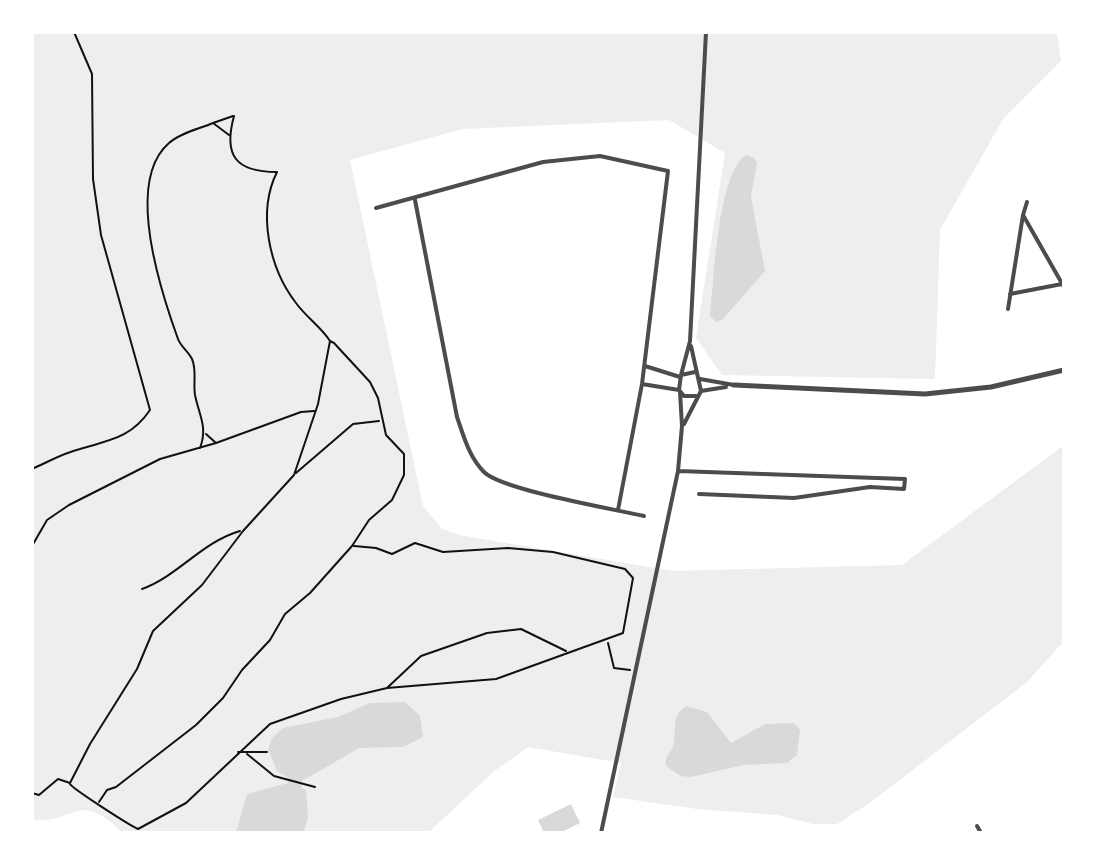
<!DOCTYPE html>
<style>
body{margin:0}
#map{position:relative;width:1096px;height:865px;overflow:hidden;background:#fff;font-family:"Golos Text",sans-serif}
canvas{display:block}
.frame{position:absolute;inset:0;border:34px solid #fff;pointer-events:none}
</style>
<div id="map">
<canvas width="1096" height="865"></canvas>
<div class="frame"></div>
</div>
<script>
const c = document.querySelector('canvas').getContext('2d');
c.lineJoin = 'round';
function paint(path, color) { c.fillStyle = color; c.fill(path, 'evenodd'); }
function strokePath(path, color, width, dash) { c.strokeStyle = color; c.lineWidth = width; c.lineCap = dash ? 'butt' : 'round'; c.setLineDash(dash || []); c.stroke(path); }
paint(new Path2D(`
 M32,32H1057L1061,61L1003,119L940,230L935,379L722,375L696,338L725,153L669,120L462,129L350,160L423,506L442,529L459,535L673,571L902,565L1064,445V641L1027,682L871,802L837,824H813L777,815L697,809L613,797L621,763L528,747L493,772L428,833H123C76,788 77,824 32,820Z`), '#eee');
paint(new Path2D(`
 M746,155L754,158L757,163L751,197L765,271L722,320L716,322L710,316C714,281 717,175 746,155Z
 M405,702L420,716L423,737L403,747L359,748L302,781L301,787L306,790L308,818L303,833H236L247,794L288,783L289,778L277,771L268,749L272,738L283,728L338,717L370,703Z
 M686,706L707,712L731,743L765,724L794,723L800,730L797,755L787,763L743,765L691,777L681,776L666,766C664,755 673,752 674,742C676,727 672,715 686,706Z
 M571,804L580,823L560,833H544L538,820Z`), '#d9d9d9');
strokePath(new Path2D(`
 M234,116C223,156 236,172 277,172C257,212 269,268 296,303C306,317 321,327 330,341
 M213,123L233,116
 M206,434L216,443L301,412L314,411
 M200,448C208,427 199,415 195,395C193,383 197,370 192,359C188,351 181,347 178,339C161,292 124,182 169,143C180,133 199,129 213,123L229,135
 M32,469C48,462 63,453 80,449C110,440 131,438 150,410L101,235L93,179L92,74L74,32
 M296,473L353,424L379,421
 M32,546L47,520L69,505L160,459L216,443
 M354,546L376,548L392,554L415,543L443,552L508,548L553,552L625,569L633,578L623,633L496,679L387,688
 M142,589C178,576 202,542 240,531
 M608,643L614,668L630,670
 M238,752H267
 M247,754L274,776L315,787
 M70,784C73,789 129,825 138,829L186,803L270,724L341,699L387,688L421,656L487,633L521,629L566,651
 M32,793L39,795L58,779L70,783L90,744L137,669L153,631L202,585L243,531L294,475L318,404L330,341L334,343L370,382L378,398L386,435L404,454V475L392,500L369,520L352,546L310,593L285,614L270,640L242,670L223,698L196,725L116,787L107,790L99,802`), '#111', 2);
strokePath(new Path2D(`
 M415,200L457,417C464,437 469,457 484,472C502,490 613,509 644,516
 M376,208L543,162L600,156L668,171L642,384L618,510
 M1023,215L1027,202
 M1010,294L1062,284
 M1008,309L1023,215L1064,287
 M645,366L680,377
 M695,372L681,375L679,390L684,396H696
 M681,375L690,341L706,32
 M700,379L734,385
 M642,384L679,390
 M701,391L726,387
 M684,424L701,391L691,346
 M678,471L905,479L904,489L870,487L794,498L699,494
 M977,826L981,833
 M601,833L678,471L682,426L680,392`), '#4c4c4c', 4);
strokePath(new Path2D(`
 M734,385L925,394L991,387L1064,370`), '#4c4c4c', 5);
</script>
